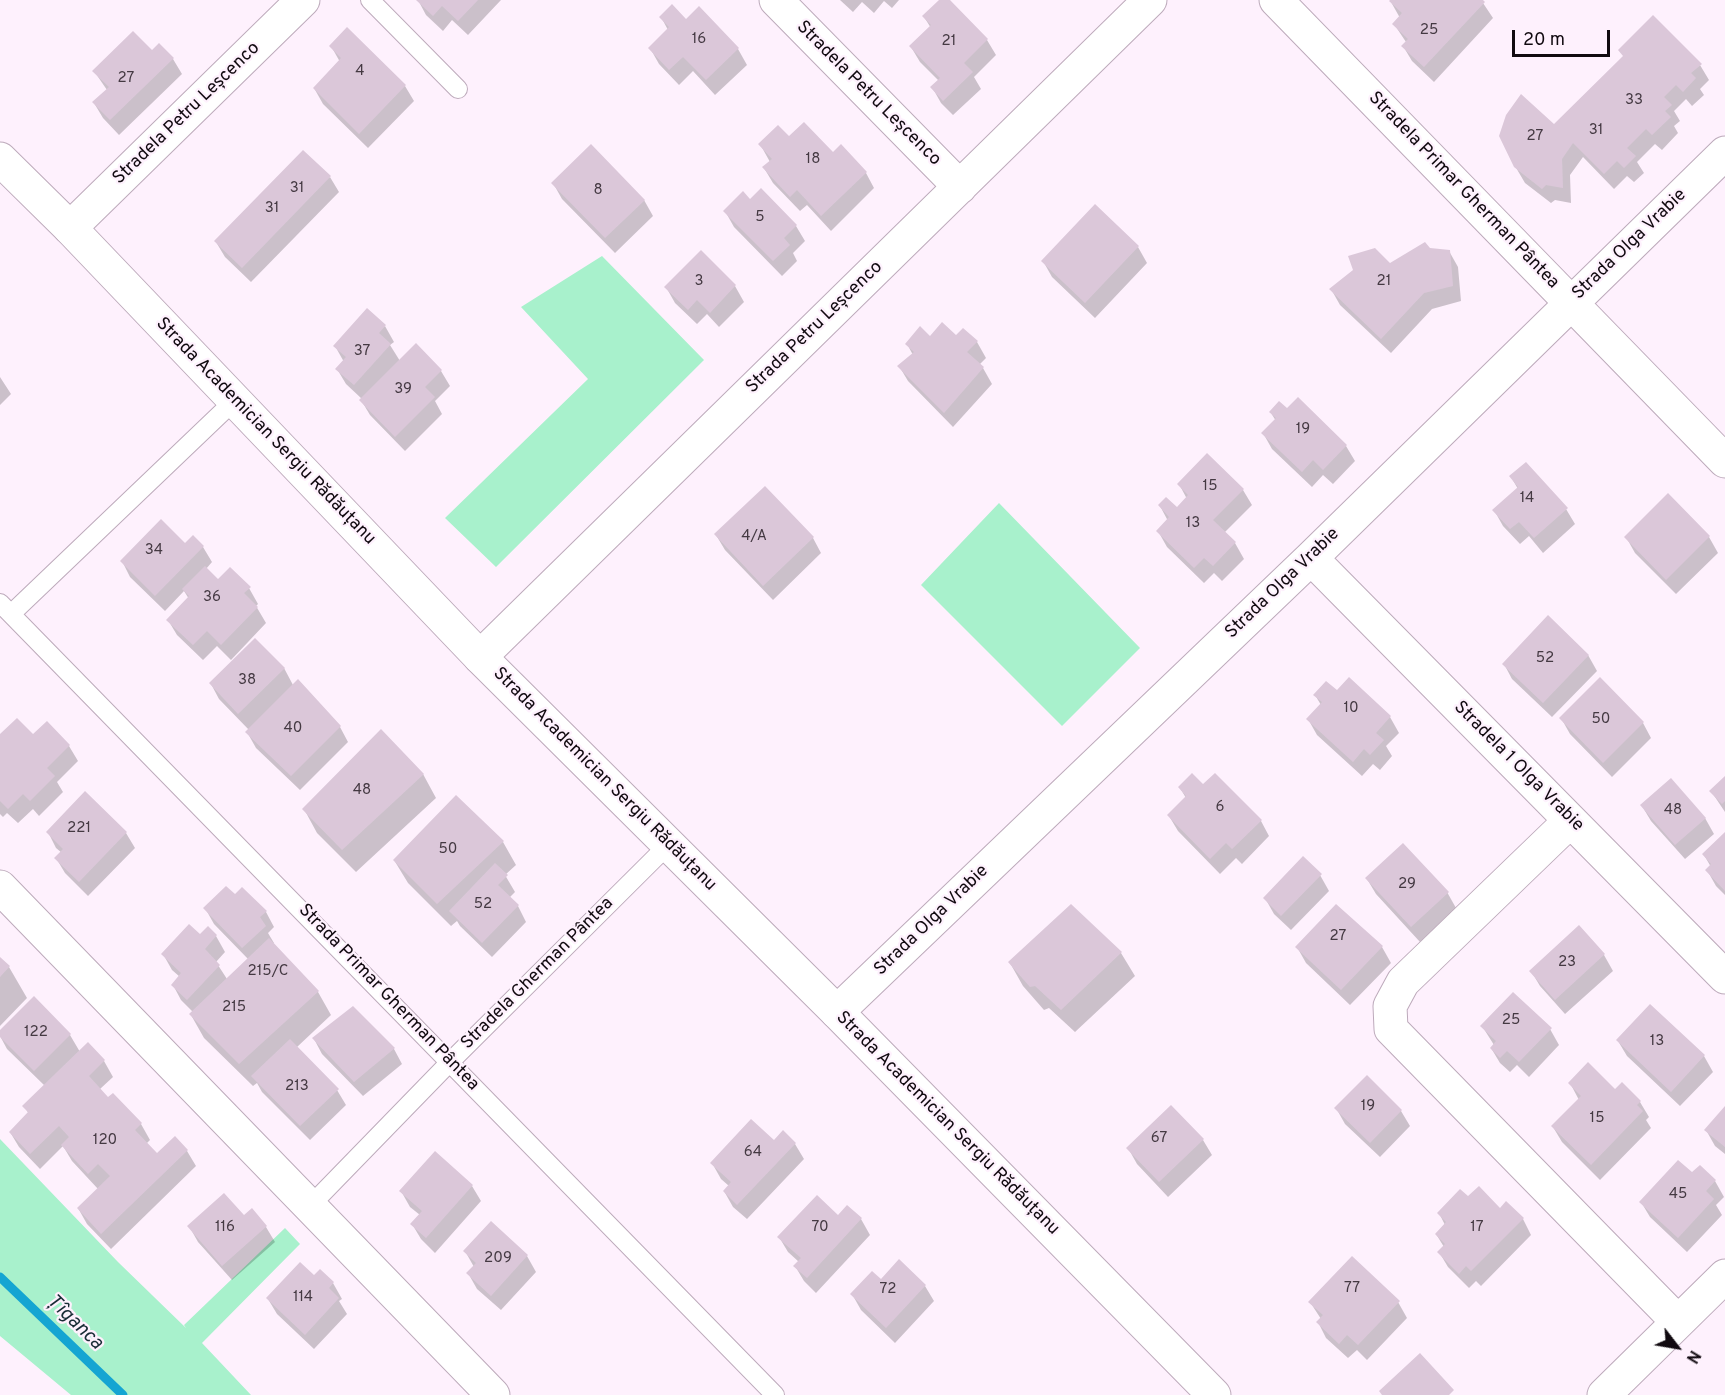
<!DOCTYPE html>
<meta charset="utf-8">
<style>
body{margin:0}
#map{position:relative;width:1725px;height:1395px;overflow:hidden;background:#fef1fd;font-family:Overpass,sans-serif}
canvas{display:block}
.north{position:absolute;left:1647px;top:1317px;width:60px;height:60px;-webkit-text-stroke:4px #fef1fd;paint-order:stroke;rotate:121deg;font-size:16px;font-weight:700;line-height:24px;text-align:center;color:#110a10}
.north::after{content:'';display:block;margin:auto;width:21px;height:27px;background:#110a10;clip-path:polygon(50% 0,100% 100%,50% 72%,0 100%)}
.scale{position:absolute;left:1512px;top:30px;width:98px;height:27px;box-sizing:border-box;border:3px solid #110a10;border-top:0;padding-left:8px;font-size:18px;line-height:21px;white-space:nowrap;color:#110a10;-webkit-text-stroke:4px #fef1fd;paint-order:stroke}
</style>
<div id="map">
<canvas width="1725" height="1395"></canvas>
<div class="north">N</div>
<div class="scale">20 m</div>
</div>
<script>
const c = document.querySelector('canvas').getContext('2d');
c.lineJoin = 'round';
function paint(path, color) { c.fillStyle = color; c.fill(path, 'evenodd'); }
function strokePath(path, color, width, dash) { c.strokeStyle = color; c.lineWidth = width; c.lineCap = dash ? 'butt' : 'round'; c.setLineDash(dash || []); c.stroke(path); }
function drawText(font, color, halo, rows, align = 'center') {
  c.font = font + ' Overpass,sans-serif'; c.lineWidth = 4.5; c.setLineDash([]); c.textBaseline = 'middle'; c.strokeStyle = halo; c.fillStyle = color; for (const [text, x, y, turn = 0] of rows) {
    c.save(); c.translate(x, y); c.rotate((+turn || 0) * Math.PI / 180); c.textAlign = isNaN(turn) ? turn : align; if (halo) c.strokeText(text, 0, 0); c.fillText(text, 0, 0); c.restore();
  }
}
paint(new Path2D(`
 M602,256L704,360L496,567L445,518L588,379L521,307Z
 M999,503L1140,648L1062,726L921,585Z
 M0,1139L118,1262L186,1328L184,1325L285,1228L300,1244L202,1343L251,1395H71L0,1336Z`), '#a8f1cc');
paint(new Path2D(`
 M418,0H501L468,35L452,20L443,31L426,15Z
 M840,0H899L892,8L884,1L874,13L862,2L853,12Z
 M942,0H948L987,40L996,55L974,77L981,89L953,115L941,103L932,87L939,81L920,62L911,47L931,28L924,17Z
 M1392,0H1481L1493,18L1434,82L1412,61L1403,46L1406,42L1394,24L1400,18L1391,2Z
 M661,17L686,21L738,49L747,65L715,95L693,71L679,85L659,64L650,48L668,30Z
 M347,30L405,86L414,101L368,148L323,104L314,88L340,62L331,46Z
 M1620,50L1700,65L1709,80L1700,89L1704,95L1692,106L1686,99L1674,111L1680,121L1674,126L1678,133L1662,150L1655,144L1637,162L1644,173L1634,182L1627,176L1614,189L1583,157L1570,175L1571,203L1555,200L1551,203L1525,183L1515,166L1624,57Z
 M152,52L173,59L182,74L119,135L103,118L94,103L107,90L94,71Z
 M789,138L833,154L866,173L874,188L831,231L807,205L800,211L773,183L764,168L770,162L760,144Z
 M330,177L339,192L251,282L225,257L216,242Z
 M553,183L644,200L653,216L615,253L562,199Z
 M750,201L796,226L805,241L793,253L797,261L782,276L734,227L725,211Z
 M1138,247L1147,263L1095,318L1052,277L1043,261Z
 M1430,249L1449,251L1458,267L1461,301L1432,309L1391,353L1340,305L1331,289Z
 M701,252L735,286L744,302L719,327L707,314L697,324L675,303L666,287Z
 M385,326L394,342L390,345L400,361L441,371L450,386L435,401L442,414L405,451L370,415L361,400L362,399L346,384L337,369L344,362L335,346Z
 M957,337L977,342L986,358L979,365L983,368L992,384L953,427L908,381L899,366L913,355L907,344Z
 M0,377L11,394L0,405Z
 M1271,413L1346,446L1355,461L1333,484L1323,475L1312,487L1272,449L1263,433L1276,421Z
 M1511,477L1566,509L1575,524L1543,553L1529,536L1520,544L1503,526L1494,510L1518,489Z
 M1179,484L1243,490L1252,505L1224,533L1235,543L1244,559L1222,581L1214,573L1204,583L1167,547L1158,531L1168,521L1160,506L1177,510L1187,499Z
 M1668,495L1709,537L1718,553L1676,594L1635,553L1626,537Z
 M716,535L813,538L821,553L773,600L725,550Z
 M185,545L203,547L212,562L206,569L218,581L249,588L258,604L256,606L266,623L231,660L217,646L203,660L177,635L168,620L189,599L184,591L165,611L130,577L122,561Z
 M1588,655L1597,671L1552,717L1512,679L1504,664Z
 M284,668L293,685L340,727L348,742L300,790L256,748L247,732L249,730L219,699L211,684Z
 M1337,692L1390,717L1399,733L1386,746L1392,756L1380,770L1373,764L1362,776L1317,735L1308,719L1321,705L1315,695Z
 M1561,718L1643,723L1651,738L1612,777L1570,734Z
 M0,735L69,746L78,761L57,782L63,792L39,816L33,809L18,823L7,813L3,817L0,814Z
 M423,774L436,798L356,872L317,833L304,809Z
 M1725,778V812L1711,791Z
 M1203,786L1261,821L1269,836L1242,864L1236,858L1220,874L1178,831L1169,816L1186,798L1180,788Z
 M1642,806L1705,818L1714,834L1685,859L1651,821Z
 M48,832L126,833L135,848L88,896L65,873L56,858L62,853L56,848Z
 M1725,834V895L1716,886L1707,870L1711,867L1704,855Z
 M503,842L516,865L505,875L515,892L509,898L518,906L526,922L492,957L460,926L457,921L451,926L408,883L394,860Z
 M1320,875L1329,891L1291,930L1274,914L1265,898Z
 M1367,879L1447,892L1456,908L1420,942L1376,894Z
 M235,896L266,912L274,927L268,933L274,943L273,944L318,992L331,1015L296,1048L337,1090L346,1105L310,1140L262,1092L257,1083L253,1086L204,1038L191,1015L193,1012L181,1000L173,985L180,977L172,970L163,954L200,936L208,928L216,936L225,952L216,962L227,979L248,959L214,924L205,908Z
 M1071,906L1121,953L1135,976L1075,1032L1049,1008L1044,1010L1023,986L1010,963Z
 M1336,906L1382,947L1391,963L1350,1005L1306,963L1297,947Z
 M1579,928L1604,955L1613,971L1565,1014L1540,986L1531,971Z
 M0,959L9,967L27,998L0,1026Z
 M34,998L70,1035L80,1052L88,1045L104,1061L113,1077L100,1089L108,1099L113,1095L141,1124L150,1140L146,1144L157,1156L175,1138L187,1151L196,1166L111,1249L87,1224L78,1208L98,1189L72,1161L63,1146L40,1169L19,1147L10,1132L29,1114L24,1106L45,1086L7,1049L0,1036V1032Z
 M1650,1006L1704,1056L1713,1072L1680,1106L1627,1056L1618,1041Z
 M1482,1026L1550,1029L1559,1045L1529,1077L1517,1065L1510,1072L1500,1063L1491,1048L1494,1045Z
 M314,1039L394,1049L402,1064L363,1096L322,1054Z
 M1570,1083L1615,1091L1622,1084L1640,1102L1649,1117L1646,1120L1651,1128L1600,1180L1562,1142L1553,1127L1579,1100Z
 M1336,1108L1401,1111L1410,1126L1380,1157L1345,1124Z
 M1725,1108V1154L1715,1146L1706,1130Z
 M1203,1140L1212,1155L1168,1197L1137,1164L1128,1148Z
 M774,1142L795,1144L804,1159L747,1219L733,1207L724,1191L729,1186L721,1179L712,1163Z
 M436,1153L472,1186L481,1201L435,1253L421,1239L412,1224L420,1215L410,1207L401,1191Z
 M1692,1174L1715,1181L1724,1197L1716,1205L1722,1215L1687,1252L1650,1217L1641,1202Z
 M1468,1199L1523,1219L1531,1235L1481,1286L1476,1281L1469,1288L1448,1267L1439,1252L1444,1247L1436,1234L1445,1225L1439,1213Z
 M847,1207L861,1219L870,1235L816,1293L804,1281L795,1266L799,1262L788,1252L779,1237L838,1217Z
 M244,1217L266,1227L275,1242L232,1280L198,1242L189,1226Z
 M491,1223L527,1256L536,1272L501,1310L477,1289L468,1273L474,1267L465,1251Z
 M881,1281L925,1286L934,1301L895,1343L861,1310L852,1294Z
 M333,1283L342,1299L339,1301L347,1314L314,1349L277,1314L268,1299Z
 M1310,1302H1398L1407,1318L1367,1360L1357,1350L1348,1358L1326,1338L1318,1322L1321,1319Z`), '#0003');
strokePath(new Path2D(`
 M0,1277L123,1395`), '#15a5d2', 9);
paint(new Path2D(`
 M416,0H478L458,21L442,6L433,16Z
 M939,0H950L988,39L964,63L973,72L943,101L930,87L940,78L909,46L931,25L922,16Z
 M1390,0H1483L1485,2L1424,67L1401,46L1408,39L1392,24L1402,13L1389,1Z
 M672,4L686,19L699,6L739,48L706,80L683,57L669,70L648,48L669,27L659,17Z
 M1653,15L1702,64L1691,73L1696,78L1683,92L1676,85L1664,97L1672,105L1665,111L1671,117L1652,135L1646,129L1627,148L1636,156L1624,168L1617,161L1604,174L1573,143L1562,159L1563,188L1546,185L1542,189L1514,167L1499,136L1506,115L1521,94L1554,124L1623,56L1618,50Z
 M347,27L406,85L359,134L313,88L341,58L329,46Z
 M133,31L152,50L159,43L174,58L110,120L92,102L109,87L92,71Z
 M804,122L833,152L841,144L867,172L821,216L797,190L790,197L762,167L772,159L758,144L778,125L789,136Z
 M591,144L645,200L605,238L551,183Z
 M303,150L331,176L242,268L214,241Z
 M761,188L797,225L784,238L790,245L773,261L723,211L743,191L750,199Z
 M1095,204L1139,246L1085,303L1041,261Z
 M1425,242L1430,248L1450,250L1453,286L1424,293L1381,339L1329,289L1353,270L1348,256L1375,248L1390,263Z
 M701,250L736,285L710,313L697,300L688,310L664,287Z
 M367,308L386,325L379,333L391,344L354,385L335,369L346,357L333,346Z
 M942,322L956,335L963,328L978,341L967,352L984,367L944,413L897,366L914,352L905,344L920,326L930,336Z
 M416,343L442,370L425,387L435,397L395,437L359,400Z
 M1298,397L1347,445L1323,470L1313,460L1302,472L1261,433L1276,418L1269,412L1279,401L1287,408Z
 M1207,453L1244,489L1213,520L1236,542L1213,566L1204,558L1194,568L1156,531L1169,517L1158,505L1166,497L1177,507L1188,495L1177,484Z
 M1526,462L1568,508L1534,538L1519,522L1510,529L1492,510L1518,487L1509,476Z
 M765,486L814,537L763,586L714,534Z
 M1668,493L1710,536L1666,580L1624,537Z
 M161,519L185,543L193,535L204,546L155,596L120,561Z
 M205,566L218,579L230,567L251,587L244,593L258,607L221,645L207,631L193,645L166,620L189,596L182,589Z
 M1548,615L1589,655L1543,703L1502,664Z
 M255,638L285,668L238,714L209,683Z
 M1349,677L1391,716L1376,733L1384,740L1370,755L1364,749L1353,762L1306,719L1322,702L1313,695L1326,681L1337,690Z
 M1600,677L1644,722L1603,763L1559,718Z
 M298,679L341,726L291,776L245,732Z
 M17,718L33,734L47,721L70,745L47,768L55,776L30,801L23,794L8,809L0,801V734Z
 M381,729L424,774L342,850L302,809Z
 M1192,773L1203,784L1215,773L1262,820L1232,849L1226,843L1210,859L1167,815L1186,796L1178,787Z
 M1725,776V801L1722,804L1709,791Z
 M1671,778L1706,818L1675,845L1640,805Z
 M85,791L127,832L79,882L54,858L63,849L46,832Z
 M456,795L504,841L437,904L393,860Z
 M1725,832V891L1705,870L1711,864L1702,854Z
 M1403,843L1449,892L1411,927L1365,878Z
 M1303,856L1322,874L1281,916L1263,898Z
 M495,863L508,875L498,885L519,905L482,943L449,911Z
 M226,886L235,894L242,887L267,911L260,917L266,926L242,948L203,908Z
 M1071,904L1122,952L1061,1010L1035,986L1030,987L1008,962Z
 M1336,904L1383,946L1341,990L1295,947Z
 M189,924L200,934L208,926L217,935L205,949L220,965L187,1000L171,985L181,973L161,954Z
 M1579,925L1605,954L1555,1000L1529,971Z
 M269,938L319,991L239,1064L189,1014Z
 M0,957L10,966L0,977Z
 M1513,992L1552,1028L1519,1062L1507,1051L1500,1058L1490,1048L1496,1041L1480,1026Z
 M34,996L71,1034L34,1071L0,1037V1030Z
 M1650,1004L1705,1055L1671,1092L1616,1040Z
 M353,1006L395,1048L354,1082L312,1038Z
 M290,1039L339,1089L300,1126L251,1076Z
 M88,1042L105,1060L89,1076L108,1097L113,1093L142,1123L135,1130L157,1153L175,1136L188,1150L101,1234L77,1208L110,1176L98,1164L88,1174L61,1145L69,1137L59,1126L30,1154L9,1132L28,1112L22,1106Z
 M1588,1062L1615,1089L1622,1082L1641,1101L1637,1105L1643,1111L1591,1165L1551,1126L1581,1096L1568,1083Z
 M1367,1075L1402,1110L1370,1143L1334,1108Z
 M1171,1105L1204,1139L1159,1182L1126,1148Z
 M1725,1106V1147L1704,1130Z
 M751,1119L774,1140L783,1130L796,1143L737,1205L723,1191L731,1182L710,1163Z
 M435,1151L473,1185L426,1238L410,1224L422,1211L399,1191Z
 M1678,1160L1692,1172L1700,1165L1716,1180L1706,1191L1714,1199L1678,1238L1639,1202Z
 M1479,1186L1500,1208L1506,1201L1524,1218L1471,1271L1466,1266L1459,1274L1437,1252L1445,1244L1435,1234L1446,1222L1437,1213L1460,1189L1468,1196Z
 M224,1193L244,1215L252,1208L267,1226L222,1266L187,1226Z
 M817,1195L838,1215L847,1205L862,1218L807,1278L793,1266L801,1258L777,1237Z
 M491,1221L528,1255L491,1296L466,1273L476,1263L463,1251Z
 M1352,1256L1400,1301L1358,1345L1347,1335L1339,1344L1316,1322L1323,1315L1308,1302Z
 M899,1259L926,1285L886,1328L850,1294L872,1271L881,1279Z
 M300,1262L314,1275L320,1269L334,1282L329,1288L339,1298L305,1335L266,1298Z
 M1420,1353L1454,1390L1449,1395H1382L1379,1391Z`), '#dbc7d9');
const service = new Path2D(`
 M370,0L458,89
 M0,603L775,1395
 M11,614L235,400
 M309,1207L450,1062L668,845`);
const minor = new Path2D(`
 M776,0L960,187
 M1276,0L1725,461
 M70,228L303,0
 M1311,558L1725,977
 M480,657L1150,0
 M1570,821L1403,982L1390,1006L1391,1029L1678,1322
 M0,887L493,1395
 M837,1012L1311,558L1725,153
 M1604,1395L1725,1276`);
const tertiary = new Path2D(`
 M0,159L70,228L480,657L837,1012L1214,1395`);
strokePath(service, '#bdaabb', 20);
strokePath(minor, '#bdaabb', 35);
strokePath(tertiary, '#bdaabb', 35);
strokePath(service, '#fff', 18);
strokePath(minor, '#fff', 33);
strokePath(tertiary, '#fff', 33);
drawText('15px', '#443942', null, [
 ["25",1429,31],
 ["16",699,40],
 ["21",949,42],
 ["4",360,72],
 ["27",126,79],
 ["33",1634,101],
 ["31",1596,131],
 ["27",1535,137],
 ["18",813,160],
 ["31",297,189],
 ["8",598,191],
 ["31",272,209],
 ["5",760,218],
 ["3",699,282],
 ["21",1384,282],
 ["37",362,352],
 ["39",403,390],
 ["19",1303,430],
 ["15",1210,487],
 ["14",1527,499],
 ["13",1193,524],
 ["4/A",754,537],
 ["34",154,551],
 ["36",212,598],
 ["52",1545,659],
 ["38",247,681],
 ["10",1351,709],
 ["50",1601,720],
 ["40",293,729],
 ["48",362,791],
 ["6",1220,808],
 ["48",1673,811],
 ["221",79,829],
 ["50",448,850],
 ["29",1407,885],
 ["52",483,905],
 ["27",1338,937],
 ["23",1567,963],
 ["215/C",268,972],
 ["215",234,1008],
 ["25",1511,1021],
 ["122",36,1033],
 ["13",1657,1042],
 ["213",297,1087],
 ["19",1368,1107],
 ["15",1597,1119],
 ["67",1159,1139],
 ["120",105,1141],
 ["64",753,1153],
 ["45",1678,1195],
 ["116",225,1228],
 ["70",820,1228],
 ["17",1477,1228],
 ["209",498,1259],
 ["77",1352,1289],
 ["72",888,1290],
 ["114",303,1298]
]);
drawText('18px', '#110a10', '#fef1fd', [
 ["Stradela Petru Leșcenco",868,94,45],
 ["Stradela Petru Leșcenco",187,114,-44],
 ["Stradela Primar Gherman Pântea",1463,191,46],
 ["Strada Olga Vrabie",1630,245,-44],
 ["Strada Petru Leșcenco",815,328,-44],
 ["Strada Academician Sergiu Rădăuțanu",265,432,46],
 ["Strada Olga Vrabie",1283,584,-44],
 ["Stradela 1 Olga Vrabie",1518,767,45],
 ["Strada Academician Sergiu Rădăuțanu",604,780,45],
 ["Strada Olga Vrabie",932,921,-44],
 ["Stradela Gherman Pântea",538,974,-45],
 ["Strada Primar Gherman Pântea",388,998,46],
 ["Strada Academician Sergiu Rădăuțanu",947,1124,45]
]);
drawText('italic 20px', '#182c35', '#fef1fd', [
 ["Țîganca",74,1323,44]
]);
</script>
